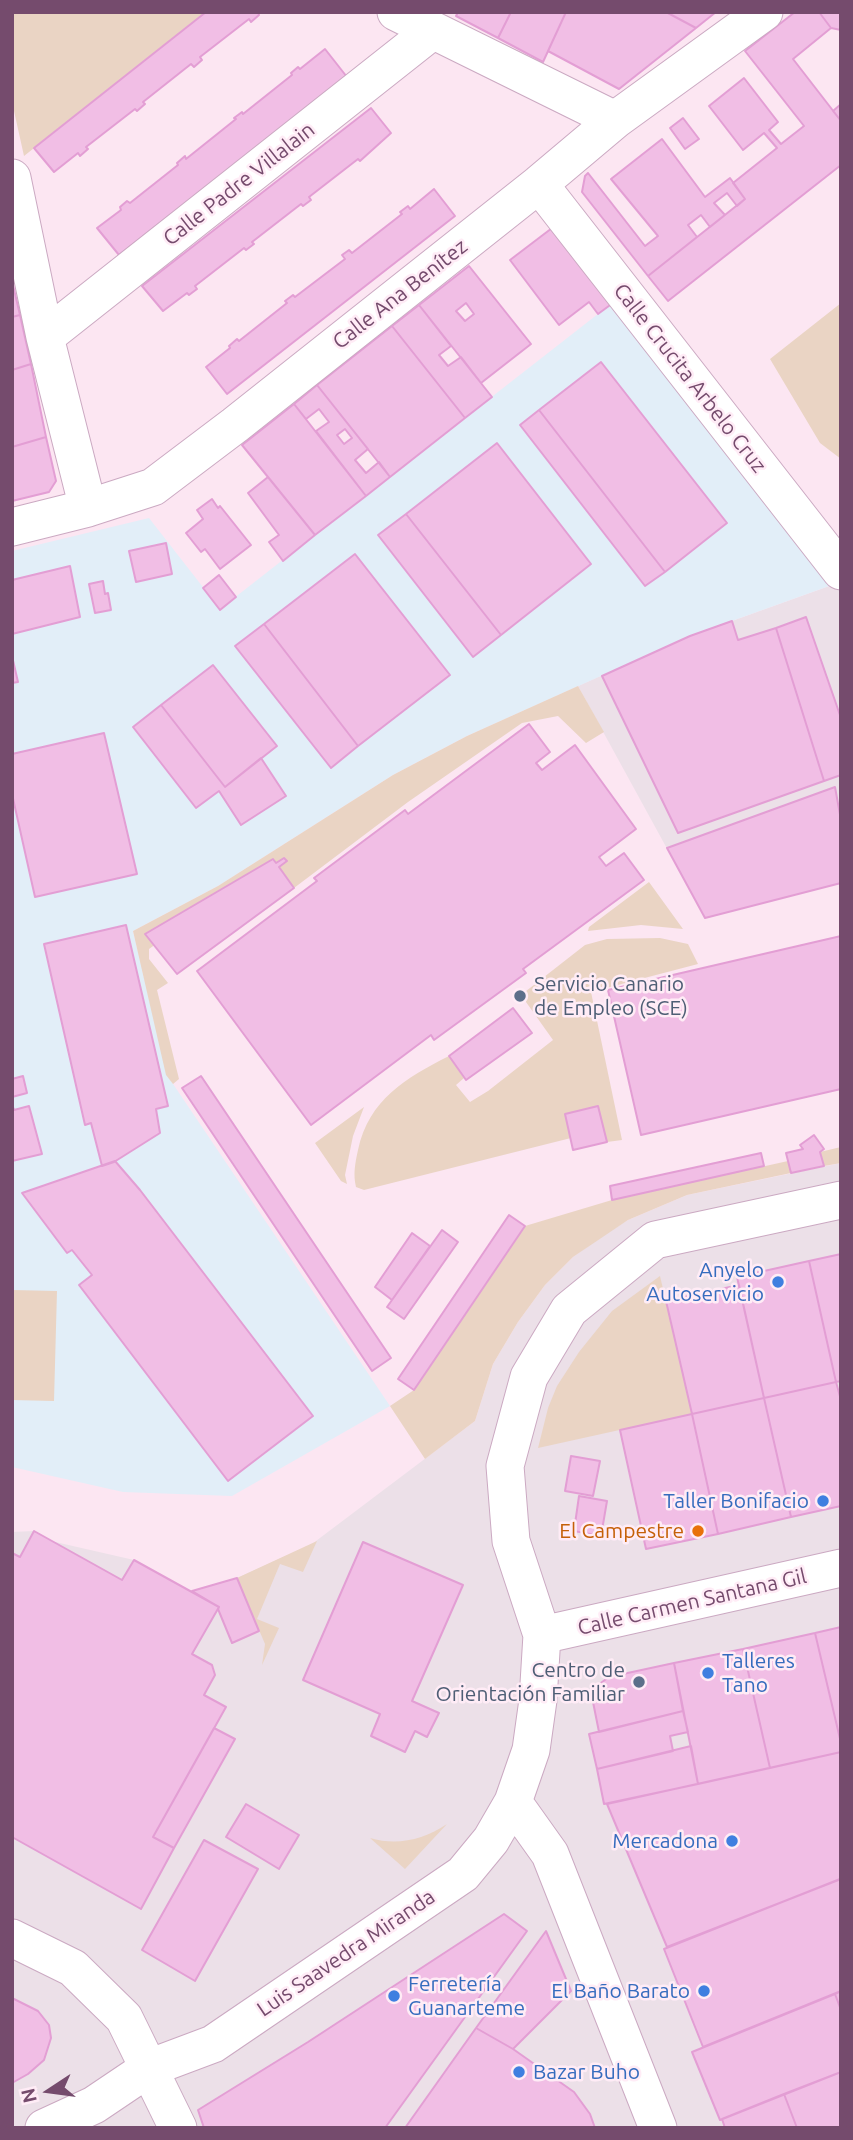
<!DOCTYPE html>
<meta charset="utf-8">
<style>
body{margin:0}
#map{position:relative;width:853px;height:2140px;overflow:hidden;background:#fce6f2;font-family:Ubuntu,sans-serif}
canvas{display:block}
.frame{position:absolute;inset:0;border:14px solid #754b6d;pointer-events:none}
.north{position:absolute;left:14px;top:2056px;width:70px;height:70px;-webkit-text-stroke:5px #ffecf6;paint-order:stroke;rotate:257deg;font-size:19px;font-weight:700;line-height:28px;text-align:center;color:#754b6d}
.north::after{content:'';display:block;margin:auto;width:24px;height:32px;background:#754b6d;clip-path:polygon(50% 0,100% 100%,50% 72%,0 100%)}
</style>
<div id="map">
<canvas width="853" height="2140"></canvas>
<div class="frame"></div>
<div class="north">N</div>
</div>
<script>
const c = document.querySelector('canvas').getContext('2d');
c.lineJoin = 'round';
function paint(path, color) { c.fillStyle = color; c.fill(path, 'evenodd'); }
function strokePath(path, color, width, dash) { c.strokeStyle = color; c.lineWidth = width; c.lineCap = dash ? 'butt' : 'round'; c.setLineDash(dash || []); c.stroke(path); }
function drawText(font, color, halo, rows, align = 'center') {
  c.font = font + ' Ubuntu,sans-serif'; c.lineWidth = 5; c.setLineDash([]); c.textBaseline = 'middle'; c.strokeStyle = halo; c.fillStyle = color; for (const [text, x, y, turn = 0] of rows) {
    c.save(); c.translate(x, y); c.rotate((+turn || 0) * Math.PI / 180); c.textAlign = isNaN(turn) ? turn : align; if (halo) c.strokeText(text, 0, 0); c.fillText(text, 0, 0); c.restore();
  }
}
paint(new Path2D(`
 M841,584V883L705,918L578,686L690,636L832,585Z
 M841,1163V2128H12V1532L34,1531L51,1541L134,1560L191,1592L237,1578L312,1544L475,1421L493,1364L518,1322L545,1285L573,1257L602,1236L628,1220L687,1195Z`), '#ece0e8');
paint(new Path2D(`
 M612,303L832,585L690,636L467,736L393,775L218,886L133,931L167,1075L390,1406L232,1496L123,1492L12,1467V551L149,518L220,609Z`), '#e2eef8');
paint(new Path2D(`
 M12,12H206L24,156L12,102Z
 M841,303V459L820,443L770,359Z
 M578,686L604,732L586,743L558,716L522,723L408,802L294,888L279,867L287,861L284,858L276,863L273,859L149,949V959L168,983L157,990L179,1079L173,1084L166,1075L133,931L218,886L393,775L467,736Z
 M649,882L683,929L641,925L588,931L589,927Z
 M660,938L688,944L698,964L591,992L622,1140L607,1142L598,1106L565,1114L571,1138L364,1190L356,1187C353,1174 355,1164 358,1150C369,1099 406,1078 449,1056L464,1078L456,1085L470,1102L488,1091L553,1040L521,995L585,945L607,939Z
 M364,1107L353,1136L345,1175L347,1184L341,1181L315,1143Z
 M841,1147V1163L824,1166L820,1152Z
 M788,1161L791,1173L687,1195L628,1220L573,1257L545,1285L518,1322L493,1364L475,1421L425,1459L390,1406L414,1390L525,1226L612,1200Z
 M660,1276L692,1414L538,1448L548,1408L557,1386L579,1352L612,1311Z
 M12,1290L57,1291L54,1401L12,1400Z
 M317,1541L303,1572L280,1564L257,1619L279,1628L262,1665L265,1644L237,1578Z
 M447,1824L405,1869L370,1838C397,1846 423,1840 447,1824Z`), '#ead4c4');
const building = new Path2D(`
 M206,12H258L259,15L251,22L249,19L200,57L202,60L194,67L191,64L143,102L145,104L137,111L135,109L86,147L88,149L80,156L78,153L54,172L34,148Z
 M458,12H511L498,38L456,16Z
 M511,12H566L543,62L498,38Z
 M566,12H666L696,28L619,89L548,51Z
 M666,12H716L696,28Z
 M795,12H819L831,28L793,59L841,121V165L668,301L648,276L745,199L733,183L777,148L764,133L743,150L709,106L744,78L778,122L769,130L781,144L804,126L745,51Z
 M819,12H841V30L831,28Z
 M325,49L347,77L119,255L97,228L121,210L120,207L127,201L130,203L178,165L177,163L185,156L186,159L236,119L234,118L242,112L243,114L292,75L291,73L298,67L300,69Z
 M841,104V121L833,111Z
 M371,108L391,133L360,161L358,159L309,197L311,200L303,206L301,204L252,242L254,244L246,250L244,248L195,286L197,289L189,295L187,293L163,311L142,286Z
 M683,118L699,139L685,149L670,128Z
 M662,139L705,197L730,178L745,199L737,206L727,193L714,203L725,215L710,227L701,215L688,225L697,237L648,276L582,192L585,176L588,173L645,246L658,236L611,179Z
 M434,189L455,216L227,394L206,367L230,348L229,346L237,339L239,341L287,303L285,301L293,295L295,297L345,259L342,255L349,250L352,253L402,214L400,212L408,206L410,209Z
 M556,225L621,297L598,314L589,302L559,325L510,260Z
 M469,266L531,344L481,383L461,357L448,366L439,355L451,346L419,305ZM466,303L474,314L465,321L456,311Z
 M12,281L20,315L12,317Z
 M419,305L492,397L465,418L392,326Z
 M20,315L31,364L12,370V317Z
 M392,326L465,418L390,477L317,385Z
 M601,362L727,523L665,572L539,410Z
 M31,364L46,437L12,447V370Z
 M317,385L368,449L355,460L366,473L379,462L390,477L366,496L316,431L329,422L319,409L306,419L294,404ZM345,429L352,438L344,444L337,435Z
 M294,404L366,496L315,535L242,445Z
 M539,410L665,572L645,586L520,425Z
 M46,437L56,481L49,492L12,501V447Z
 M497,443L591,564L501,635L406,514Z
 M268,477L315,535L283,561L269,542L279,535L248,493Z
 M212,499L218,508L220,506L251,545L220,569L205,549L201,552L186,533L203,519L197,510Z
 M406,514L501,635L473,657L378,535Z
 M166,543L172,574L136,582L129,551Z
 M355,554L450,675L358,746L264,624Z
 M70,566L80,617L12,634V580Z
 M219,575L236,597L220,610L203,588Z
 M103,581L105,594L108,593L111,610L95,613L89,584Z
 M806,617L841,718V775L824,781L776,628Z
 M732,621L738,640L776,628L824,781L678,833L602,676L690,636Z
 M264,624L358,746L331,768L235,646Z
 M12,656L18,682L12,683Z
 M213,665L277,746L225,787L161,705Z
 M161,705L225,787L261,758L286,796L241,825L219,791L196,808L133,727Z
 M529,724L550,752L536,763L542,770L575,745L636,829L599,857L606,866L624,853L644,880L523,969L526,973L434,1040L431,1035L311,1125L197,971L317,881L314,878L405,810L408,814Z
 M104,733L137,874L35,897L12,794V754Z
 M835,787L841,820V883L705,918L667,848Z
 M284,858L287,861L279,867L294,888L177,974L145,934L273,859L276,863Z
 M126,925L168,1106L156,1109L160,1133L114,1162L102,1166L91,1123L85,1125L44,944Z
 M841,936V1089L641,1135L608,990Z
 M513,1008L532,1033L466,1080L449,1056Z
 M23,1076L27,1093L12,1097V1079Z
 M201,1076L391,1358L372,1371L182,1088Z
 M12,1104L14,1110L29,1106L42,1154L12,1161Z
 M598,1106L607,1142L573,1150L565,1114Z
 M814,1135L824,1149L820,1152L824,1166L791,1173L786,1153L803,1149L800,1145Z
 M761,1153L764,1166L612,1200L610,1186Z
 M115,1161L140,1190L313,1416L228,1481L79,1285L92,1275L72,1250L67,1253L22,1193Z
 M509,1215L525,1226L414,1390L398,1379Z
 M442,1230L458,1242L404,1319L387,1307Z
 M412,1233L430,1246L392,1300L375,1287Z
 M841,1254V1381L836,1382L809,1261Z
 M809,1261L836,1382L764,1398L737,1277Z
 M739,1285L764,1398L692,1414L666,1301Z
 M836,1382L841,1400V1506L791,1517L764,1398Z
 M764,1398L791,1517L718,1534L692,1414Z
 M692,1414L718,1534L646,1549L620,1430Z
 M571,1456L600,1461L593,1496L565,1491Z
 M579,1496L607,1501L601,1536L574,1531Z
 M34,1531L122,1580L134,1560L219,1607L192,1654L212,1665L215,1675L204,1695L226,1707L153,1837L174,1848L141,1909L12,1837V1553L20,1557Z
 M363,1542L463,1585L412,1701L439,1713L427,1737L415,1731L405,1752L371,1736L380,1714L303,1680Z
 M237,1578L259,1631L232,1643L218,1609L219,1607L192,1591Z
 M841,1627V1743L815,1633Z
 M815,1633L841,1743V1752L770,1768L743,1649Z
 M743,1649L770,1768L698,1784L674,1663Z
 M674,1663L683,1711L599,1732L592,1697L598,1685L609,1677Z
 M683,1711L688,1732L670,1736L673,1751L597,1769L589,1734Z
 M214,1728L235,1739L174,1848L153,1837Z
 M691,1746L698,1784L604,1804L597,1769Z
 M841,1752V1879L667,1947L607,1804Z
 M246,1804L299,1835L279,1869L226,1837Z
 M204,1840L258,1869L195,1981L142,1950Z
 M840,1879L841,1991L703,2047L664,1949Z
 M504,1914L527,1931L385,2128H204L198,2110L308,2042Z
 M546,1931L571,1991L513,2049L476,2028Z
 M841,1991V2010L835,1994Z
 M835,1994L841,2010V2072L720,2120L692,2052Z
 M12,1998L38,2011L49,2025L51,2038L44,2060L28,2074L12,2083Z
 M476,2028L513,2049L574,2092L590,2114L595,2128H405Z
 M841,2072V2128H797L784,2094Z
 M784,2094L797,2128H725L722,2119Z`);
paint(building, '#f1bee5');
strokePath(building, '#e39ed4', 2);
const minor = new Path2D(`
 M396,12L615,120
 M12,178L45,337L88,508
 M539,184L841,571
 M45,337L432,31
 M12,527L88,508L153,487L235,425L539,184L615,120L764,12
 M542,1635L841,1568
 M513,1802L550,1854L658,2128
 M12,1938L73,1968L124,2018L178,2128
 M44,2128L94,2105L149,2068L213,2044L463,1874L491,1840L513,1802L531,1750L538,1700L542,1635L511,1541L505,1466L529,1377L569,1310L655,1240L841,1200`);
strokePath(minor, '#cba9c2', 39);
strokePath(minor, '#fff', 37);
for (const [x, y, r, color] of [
 [520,996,7,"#5c6f8a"],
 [778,1282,7,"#3f7fe0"],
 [823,1501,7,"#3f7fe0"],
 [698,1531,7,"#e8710a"],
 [708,1673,7,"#3f7fe0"],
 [639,1682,7,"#5c6f8a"],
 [732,1841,7,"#3f7fe0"],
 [704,1991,7,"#3f7fe0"],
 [394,1996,7,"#3f7fe0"],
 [519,2072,7,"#3f7fe0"]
]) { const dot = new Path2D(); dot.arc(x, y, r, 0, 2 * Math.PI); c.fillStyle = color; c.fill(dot); strokePath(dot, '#ffecf6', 2.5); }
drawText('21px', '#754b6d', '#ffecf6', [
 ["Calle Padre Villalain",239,184,-38],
 ["Calle Ana Benítez",400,294,-38],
 ["Calle Crucita Arbelo Cruz",690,378,52],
 ["Calle Carmen Santana Gil",692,1602,-13],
 ["Luis Saavedra Miranda",346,1953,-34]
]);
drawText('21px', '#4e5e75', '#ffecf6', [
 ["Servicio Canario",534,984],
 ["de Empleo (SCE)",534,1008],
 ["Centro de",625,1670,"right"],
 ["Orientación Familiar",625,1694,"right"]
], 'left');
drawText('21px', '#366cbe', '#ffecf6', [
 ["Anyelo",764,1270],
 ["Autoservicio",764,1294],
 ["Taller Bonifacio",809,1501],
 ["Talleres",722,1661,"left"],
 ["Tano",722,1685,"left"],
 ["Mercadona",718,1841],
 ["Ferretería",408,1984,"left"],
 ["Guanarteme",408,2008,"left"],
 ["El Baño Barato",690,1991],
 ["Bazar Buho",533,2072,"left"]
], 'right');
drawText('21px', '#c56008', '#ffecf6', [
 ["El Campestre",684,1531]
], 'right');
</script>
